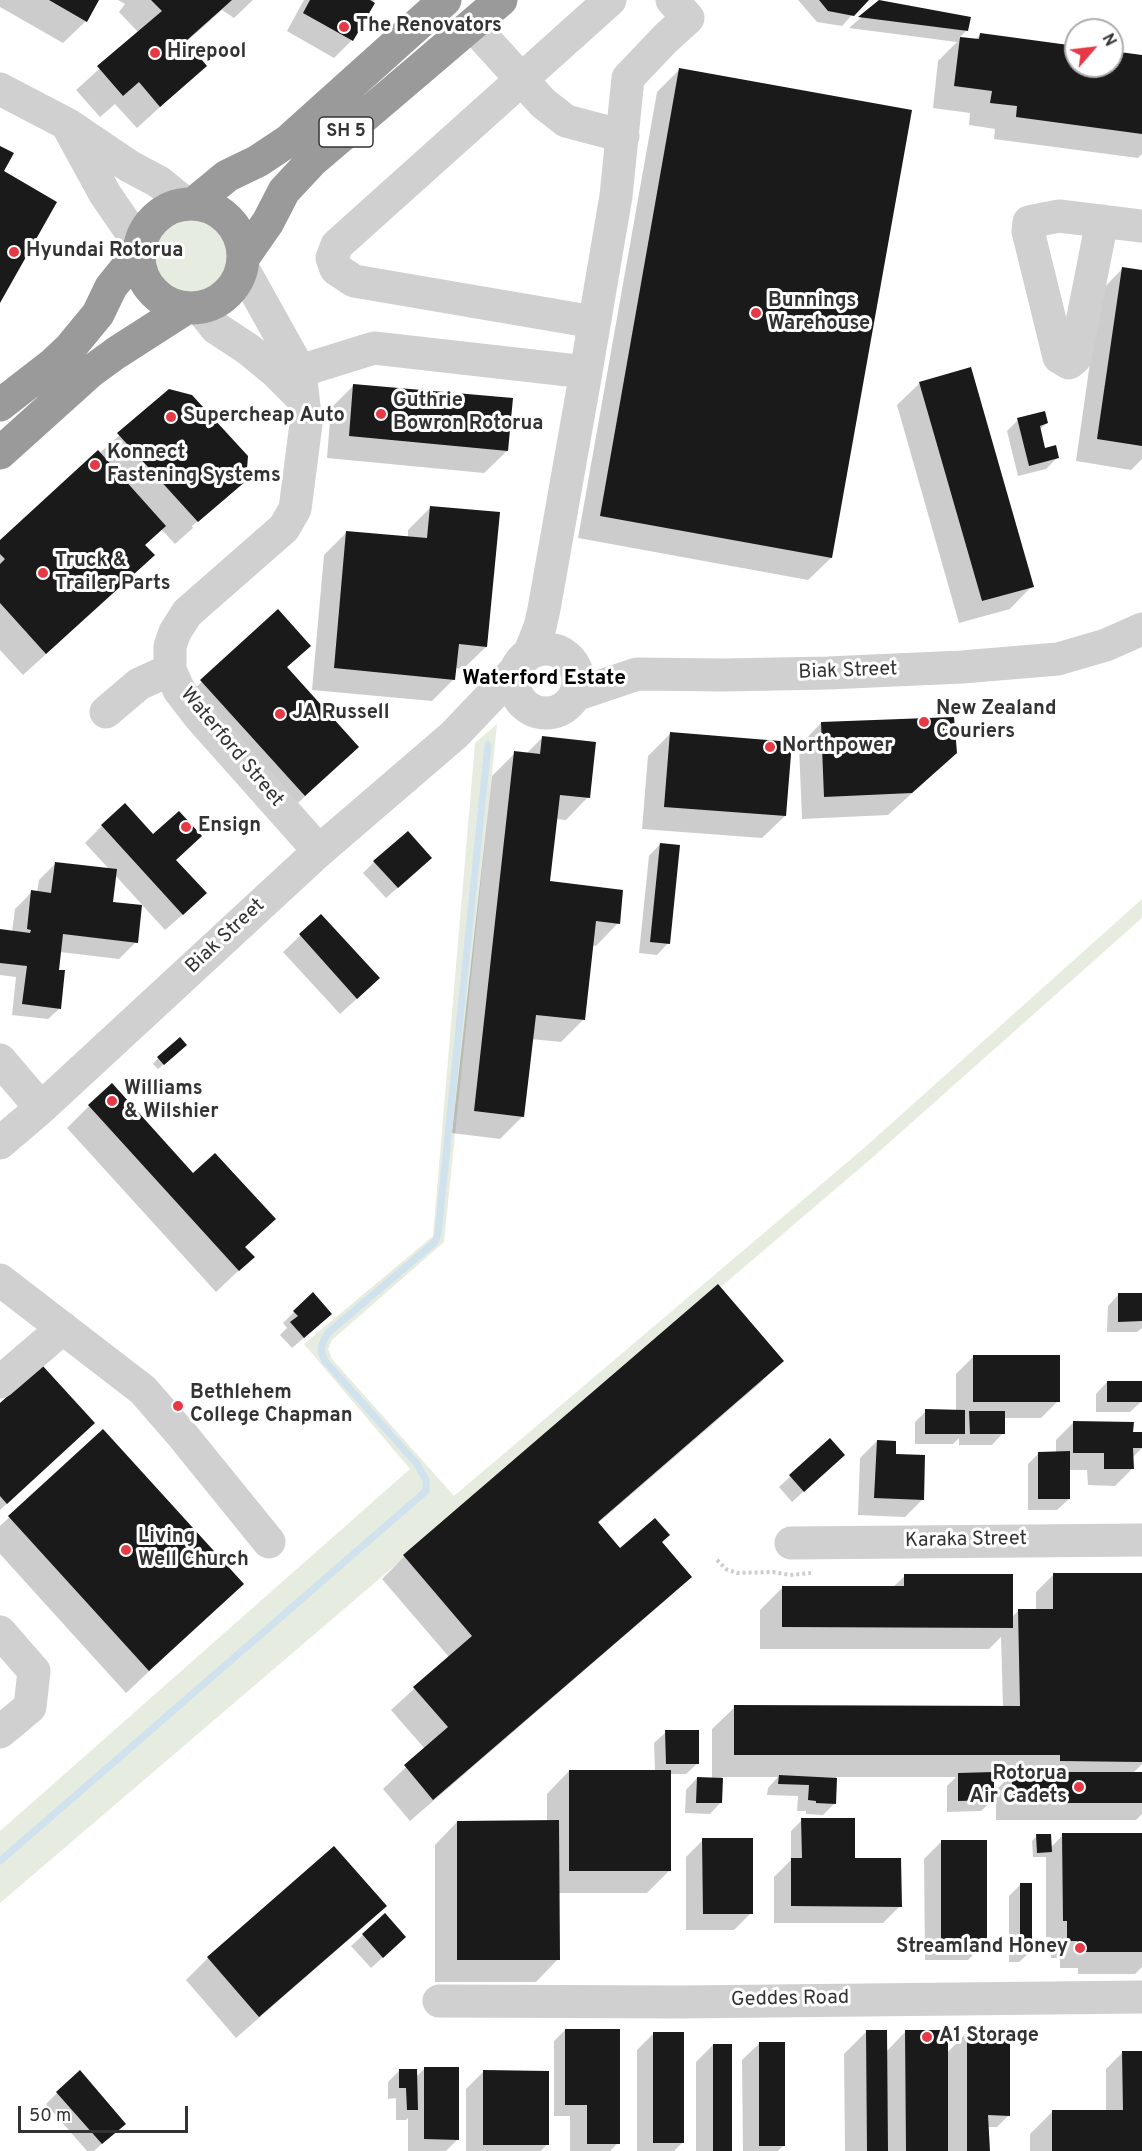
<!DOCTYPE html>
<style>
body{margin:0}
#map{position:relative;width:1142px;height:2151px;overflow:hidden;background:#fff;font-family:Overpass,sans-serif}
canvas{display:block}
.north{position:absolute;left:1064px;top:18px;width:60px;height:60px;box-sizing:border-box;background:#fff;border:2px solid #adadad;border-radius:50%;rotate:62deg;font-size:16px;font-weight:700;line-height:24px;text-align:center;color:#333}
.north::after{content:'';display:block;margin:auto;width:21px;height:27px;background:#e63946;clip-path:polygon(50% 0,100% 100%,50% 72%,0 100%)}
.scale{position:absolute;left:18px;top:2106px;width:170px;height:27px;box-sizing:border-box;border:3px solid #333;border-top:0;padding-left:8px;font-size:18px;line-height:21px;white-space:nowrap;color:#333;-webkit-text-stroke:4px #fff;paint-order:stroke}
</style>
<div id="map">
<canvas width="1142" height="2151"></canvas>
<div class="north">N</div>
<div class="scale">50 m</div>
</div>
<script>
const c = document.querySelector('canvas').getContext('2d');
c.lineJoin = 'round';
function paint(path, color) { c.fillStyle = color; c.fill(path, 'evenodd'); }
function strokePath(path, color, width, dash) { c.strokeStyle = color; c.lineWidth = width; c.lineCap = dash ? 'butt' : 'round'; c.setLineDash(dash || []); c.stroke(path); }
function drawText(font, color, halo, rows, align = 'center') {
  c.font = font + ' Overpass,sans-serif'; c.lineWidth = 6; c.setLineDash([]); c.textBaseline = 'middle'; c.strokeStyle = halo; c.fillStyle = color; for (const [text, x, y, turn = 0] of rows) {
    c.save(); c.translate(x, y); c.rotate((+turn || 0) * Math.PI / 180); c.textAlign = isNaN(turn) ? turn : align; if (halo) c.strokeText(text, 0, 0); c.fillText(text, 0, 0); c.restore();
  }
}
paint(new Path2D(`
 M149 255a40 40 0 1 1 80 0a40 40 0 1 1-80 0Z
 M497,724L444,1242L332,1340L328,1349L332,1359L454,1496L864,1148L1142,899V918L873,1157L0,1903V1831L410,1469L304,1344L433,1236L475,743Z`), '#e6ecdf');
paint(new Path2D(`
 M0,0H97L86,21L63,43L0,7Z
 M118,0H253L234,18L222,10L185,43L205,66L137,128L115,104L100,117L76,90L139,33L119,12L125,4Z
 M304,0H374L351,41L334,58L287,31Z
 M798,0H865L842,26L817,22Z
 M879,2L966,31L959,38L975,40L980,35L1076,48V66H1112V52L1142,56V154L1138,158L994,139L995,129L969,125L970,113L933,108L938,61L957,42L849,28Z
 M680,69L910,111L831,558L808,580L578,538L657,92Z
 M1122,269L1142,272V459L1131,470L1076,461L1100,292Z
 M920,383L1032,586L1010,609L959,623L897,405Z
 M354,385L507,451L484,473L327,458L331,408Z
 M169,391L244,480L224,500V498L192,526L193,528L175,544L161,529L144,546L130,578L23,675L0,650V542Z
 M1018,420L1047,423L1039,430L1044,450L1057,458L1046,469L1018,476L1007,431Z
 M431,507L486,647L463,669L455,668L454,679L432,701L312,690L324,555L347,532L408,538V530Z
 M278,611L309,646L286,668L357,747L282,818L178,704Z
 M821,723L932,775L888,815L802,819L799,746Z
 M670,734L785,816L762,838L642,829L648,756Z
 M542,738L588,797L566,820L556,819L549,883L618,923L596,946L592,945L583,1020L561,1042L531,1039L523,1116L500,1139L452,1133L492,776L515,753L526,754Z
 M102,826L175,860L188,910L165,930L115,875L111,903L136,942L119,959L60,952L58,971L60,1008L48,1019L12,1015L16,977L0,975V931L12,932L15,909L32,892H37L39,880L56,863L110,870L85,843Z
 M660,844L668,943L657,955L639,953L649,856Z
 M374,862L419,869L386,898L363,873Z
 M321,916L361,995L340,1014L283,952Z
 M180,1050L158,1069L153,1064L158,1058Z
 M89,1106L193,1175L274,1219L244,1248L253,1257L216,1292L67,1128Z
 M1119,1294H1142V1328L1137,1332H1107L1108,1306Z
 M294,1312L319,1325L292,1348L280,1335L287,1328L283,1323Z
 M973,1357L1058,1401L1041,1418H1003V1433L992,1445H959V1438L953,1444H915V1422L926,1411H956V1374Z
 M782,1361L759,1384L597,1524L620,1550L660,1543L690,1577L667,1599L410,1821L383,1789L425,1749L391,1710L449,1657L382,1579L404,1557Z
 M1107,1382L1142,1401L1130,1412H1096V1394Z
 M0,1405L93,1423L0,1510Z
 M1073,1423L1142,1433V1448L1132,1458V1469L1115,1486L1088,1485L1087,1470H1068L1069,1499L1057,1510H1028V1464L1039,1453H1056V1440Z
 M103,1431L242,1584L126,1693L0,1554V1526Z
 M830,1440L832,1466L792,1502L779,1487Z
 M877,1441L895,1455L922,1500L905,1517L858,1515L860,1458Z
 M1053,1575H1142V1764L1133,1773H1142V1814L1136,1820H996V1790L1009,1777H992L993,1800L981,1811L947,1812V1786L956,1777H836L834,1804L823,1815L806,1814V1811H797L798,1796L767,1795L768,1788L778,1777H722L721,1802L710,1814L685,1813L686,1790L697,1778L712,1779V1729L735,1707H1003L1001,1637L989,1649H760V1610L783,1587H893L905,1576L1011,1618L1018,1611L1036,1610V1592Z
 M666,1732L698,1763L686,1774H669V1871L647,1893H558V1959L536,1982H435V1845L457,1822H547V1794L569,1771H655L654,1743Z
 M802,1820L853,1858L900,1906L883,1923H774V1877L791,1860V1831Z
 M1142,1834V1967L1135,1974H1078V1968H1060V1958H1051V1937H1046V1857H1033L1032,1841L1037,1836L1050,1848L1063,1835Z
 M703,1840L751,1913L734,1930H686V1857Z
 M941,1842L985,1943L968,1960H925L924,1859Z
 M1020,1885L1031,1951L1019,1962H1009V1896Z
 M385,1906L362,1928L236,2038L186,1980L208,1958Z
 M385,1915L393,1948L371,1968L351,1946Z
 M565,2030L618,2143L610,2151H570V2116H554V2041Z
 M867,2031L886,2052L906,2031L947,2053L968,2031L1008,2116L997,2127H987L988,2151H845L844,2054Z
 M654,2033L683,2142L674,2151H637V2050Z
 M760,2043L784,2145L778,2151H743L742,2060Z
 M713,2045L730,2151H696V2062Z
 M1123,2052H1142V2151H1030V2134L1052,2112H1106V2069Z
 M425,2068L458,2139L446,2151H408V2118L406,2120H396V2098L388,2099V2082L399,2071L416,2077Z
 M483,2072L547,2144L541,2151H466V2089Z
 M57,2093L124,2124L94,2151H87L46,2104Z`), '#0003');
strokePath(new Path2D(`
 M0,1861L426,1491V1480L417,1464L325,1361C319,1350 321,1344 328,1333L435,1242L438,1234L488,745`), '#cfe2ee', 7);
paint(new Path2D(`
 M49,0H99L87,22Z
 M151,0H232L186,41L207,66L160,107L139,82L123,96L97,66L162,11Z
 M310,0H370L375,3L353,41L303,13Z
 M819,0H869L854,16L828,11Z
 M879,0L971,17L968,31L858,17Z
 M980,33L1076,46V66H1112V51L1142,55V134L1016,117L1017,106L990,103L992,91L954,86L960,37L979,39Z
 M679,68L912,110L832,558L600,516Z
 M0,146L14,153L4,171L57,202L0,303Z
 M1122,267L1142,270V446L1097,439Z
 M971,367L1034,587L982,601L919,382Z
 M353,384L513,398L508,451L349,436Z
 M169,389L192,395L248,456L246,481L198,522L117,433Z
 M1045,411L1048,423L1040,426L1045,448L1056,445L1059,458L1029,466L1017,418Z
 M98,450L166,526L145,545L155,555L46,654L0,603V564L5,559L0,554V540Z
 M430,506L500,512L487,647L459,644L455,680L334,668L346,531L427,538Z
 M278,609L311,646L287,667L359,747L305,796L200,680Z
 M954,717L957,753L912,793L824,797L821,722Z
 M670,732L792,742L786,816L664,807Z
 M542,736L596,742L590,798L560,795L550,881L623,890L620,924L596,921L585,1020L536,1015L524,1117L474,1111L514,751L540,754Z
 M125,803L153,834L179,811L202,836L176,860L207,893L183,915L101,825Z
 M408,831L432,858L398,888L373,861Z
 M660,843L680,845L670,944L650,942Z
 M55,862L117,869L113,902L142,905L138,943L63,934L59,970H65L61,1009L22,1004L27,966L0,963V929L30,933L31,930L27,929L31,890L51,893Z
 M321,914L380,978L357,999L299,934Z
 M180,1037L187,1045L164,1065L157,1057Z
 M112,1083L193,1173L215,1153L276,1219L245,1247L255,1257L239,1271L88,1105Z
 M718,1284L784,1361L598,1522L620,1548L655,1518L670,1535L662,1542L692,1577L433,1800L404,1765L448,1727L413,1687L472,1636L403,1555Z
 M313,1292L332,1314L304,1338L290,1322L298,1316L293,1311Z
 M1118,1293H1142V1321L1118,1322Z
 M973,1355H1060V1402H973Z
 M42,1365L95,1423L7,1504L0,1496V1403Z
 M1107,1381H1142V1402H1107Z
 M925,1409L965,1410V1434H925Z
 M969,1411H1005V1434H970Z
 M1073,1421L1134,1422L1133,1432H1142V1448H1133L1134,1469H1104V1453H1073Z
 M103,1429L244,1584L149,1671L8,1516Z
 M830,1438L845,1455L804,1492L789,1475Z
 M877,1440L896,1441V1454L925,1455L924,1500L874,1498Z
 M1070,1451V1499H1038V1452Z
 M1053,1573H1142V1762L1060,1761V1755H734V1705L1020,1706L1018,1609H1053Z
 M904,1574H1013V1628L782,1627V1586H904Z
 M665,1730H699V1764H666Z
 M569,1770H671V1871H569Z
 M994,1772V1800L958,1801V1773Z
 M1012,1772H1142V1803H1012Z
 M779,1775L837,1778L836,1804L816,1803V1801L808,1800L809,1785L778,1784Z
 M697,1777L723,1778L722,1803H696Z
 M801,1818H855V1858H901L902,1907L791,1906V1858H802Z
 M559,1820L560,1960H457V1821Z
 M1062,1833H1142V1952H1077V1941H1067V1921H1063Z
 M1036,1834H1051L1052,1852L1037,1853Z
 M702,1838H753V1914H703Z
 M941,1840H987V1944H941Z
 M334,1846L387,1906L259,2017L207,1957Z
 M1020,1883H1032V1951H1020Z
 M385,1913L406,1937L383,1958L362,1934Z
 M565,2029H620V2144H587V2105H565Z
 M1010,2029V2116L988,2115L990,2151H967V2030Z
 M866,2030H887L888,2151H867Z
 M905,2030H948V2151H906Z
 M653,2032H684V2143H653Z
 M759,2042H785V2146H759Z
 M713,2044H732V2151H713Z
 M1122,2051H1142V2151H1052V2110H1123Z
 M424,2067H459V2140L424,2139Z
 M399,2069H417L418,2110H407L406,2088H399Z
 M80,2070L126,2124L102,2144L56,2092Z
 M483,2070L549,2071V2145H483Z`), '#1a1a1a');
strokePath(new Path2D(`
 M717,1560L726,1569L737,1573L773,1572L790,1575L811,1573`), '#cdcdcd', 4, [3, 3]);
strokePath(new Path2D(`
 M472,25L543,103L566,121L623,136
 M0,89L67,124L129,166L159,182L186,204
 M69,128L105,194L140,245
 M1102,221L1075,358L1069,363L1059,357L1028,231L1029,222L1059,216L1142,226
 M242,267L300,371L306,424L295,509L284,528L187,613L175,632L170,646V670L179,690L199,716L319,851
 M200,308L216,328L248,349L276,372L302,398
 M594,322L354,281L336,269L332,258L337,245L610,0
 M300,371L374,348L586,372L616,196L628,78L665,39L688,18L672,0
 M514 681a32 32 0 1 1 64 0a32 32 0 1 1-64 0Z
 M530,652L540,627L544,609L586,372
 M575,695L637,674L725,675L828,673L962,667L1058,659L1106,645L1142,629
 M106,712L139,684L170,670
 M0,1060L41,1108
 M0,1143L41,1108L319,851L454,735L514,672
 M0,1280L143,1390L183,1436L269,1542
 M0,1382L63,1328
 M791,1543L1142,1540
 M0,1632L34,1671L30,1707L0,1732
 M439,2001L680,2002L1142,1997`), '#d0d0d0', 33);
strokePath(new Path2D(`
 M193,204L227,176L258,161L288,141L445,0
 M139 256a52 52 0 1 1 104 0a52 52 0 1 1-104 0Z
 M243,258L268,222L284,191L312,161L501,0
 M0,405L53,364L70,348L98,314L111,287L140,251
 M0,453L90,372L116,353L186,308`), '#9a9a9a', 33);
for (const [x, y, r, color] of [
 [344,27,6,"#e63946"],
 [155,53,6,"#e63946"],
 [14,252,6,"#e63946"],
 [756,313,6,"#e63946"],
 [381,414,6,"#e63946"],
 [171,417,6,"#e63946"],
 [95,465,6,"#e63946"],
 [43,573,6,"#e63946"],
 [280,714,6,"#e63946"],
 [924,722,6,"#e63946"],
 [770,747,6,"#e63946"],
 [186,827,6,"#e63946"],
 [112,1101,6,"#e63946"],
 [178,1406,6,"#e63946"],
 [126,1550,6,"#e63946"],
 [1079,1787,6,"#e63946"],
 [1080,1948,6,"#e63946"],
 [927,2037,6,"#e63946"]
]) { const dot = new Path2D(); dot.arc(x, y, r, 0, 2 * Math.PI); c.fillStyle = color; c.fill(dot); strokePath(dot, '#fff', 2); }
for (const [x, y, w] of [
 [346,132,54]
]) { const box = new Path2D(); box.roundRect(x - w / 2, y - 15, w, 30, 4.5); c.fillStyle = '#fff'; c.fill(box); strokePath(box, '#333', 1.5); }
drawText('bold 18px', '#333', null, [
 ["SH 5",346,132]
]);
drawText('bold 20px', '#333', '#fff', [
 ["The Renovators",356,27],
 ["Hirepool",167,53],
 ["Hyundai Rotorua",26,252],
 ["Bunnings",768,302],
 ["Warehouse",768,325],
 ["Guthrie",393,402],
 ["Bowron Rotorua",393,425],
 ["Supercheap Auto",183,417],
 ["Konnect",107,454],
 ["Fastening Systems",107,477],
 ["Truck &",55,562],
 ["Trailer Parts",55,585],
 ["New Zealand",936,710],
 ["Couriers",936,733],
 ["JA Russell",292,714],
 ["Northpower",782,747],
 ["Ensign",198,827],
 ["Williams",124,1090],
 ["& Wilshier",124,1113],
 ["Bethlehem",190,1394],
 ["College Chapman",190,1417],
 ["Living",138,1538],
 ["Well Church",138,1561],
 ["Rotorua",1067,1775,"right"],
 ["Air Cadets",1067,1798,"right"],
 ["Streamland Honey",1068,1948,"right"],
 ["A1 Storage",939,2037]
], 'left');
drawText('20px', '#333', '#fff', [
 ["Biak Street",848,672,-2],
 ["Waterford Street",231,748,50],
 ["Biak Street",226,937,-43],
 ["Karaka Street",966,1541,-1],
 ["Geddes Road",790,2000,-1]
]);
drawText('bold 21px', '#000', '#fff', [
 ["Waterford Estate",544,680]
]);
</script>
